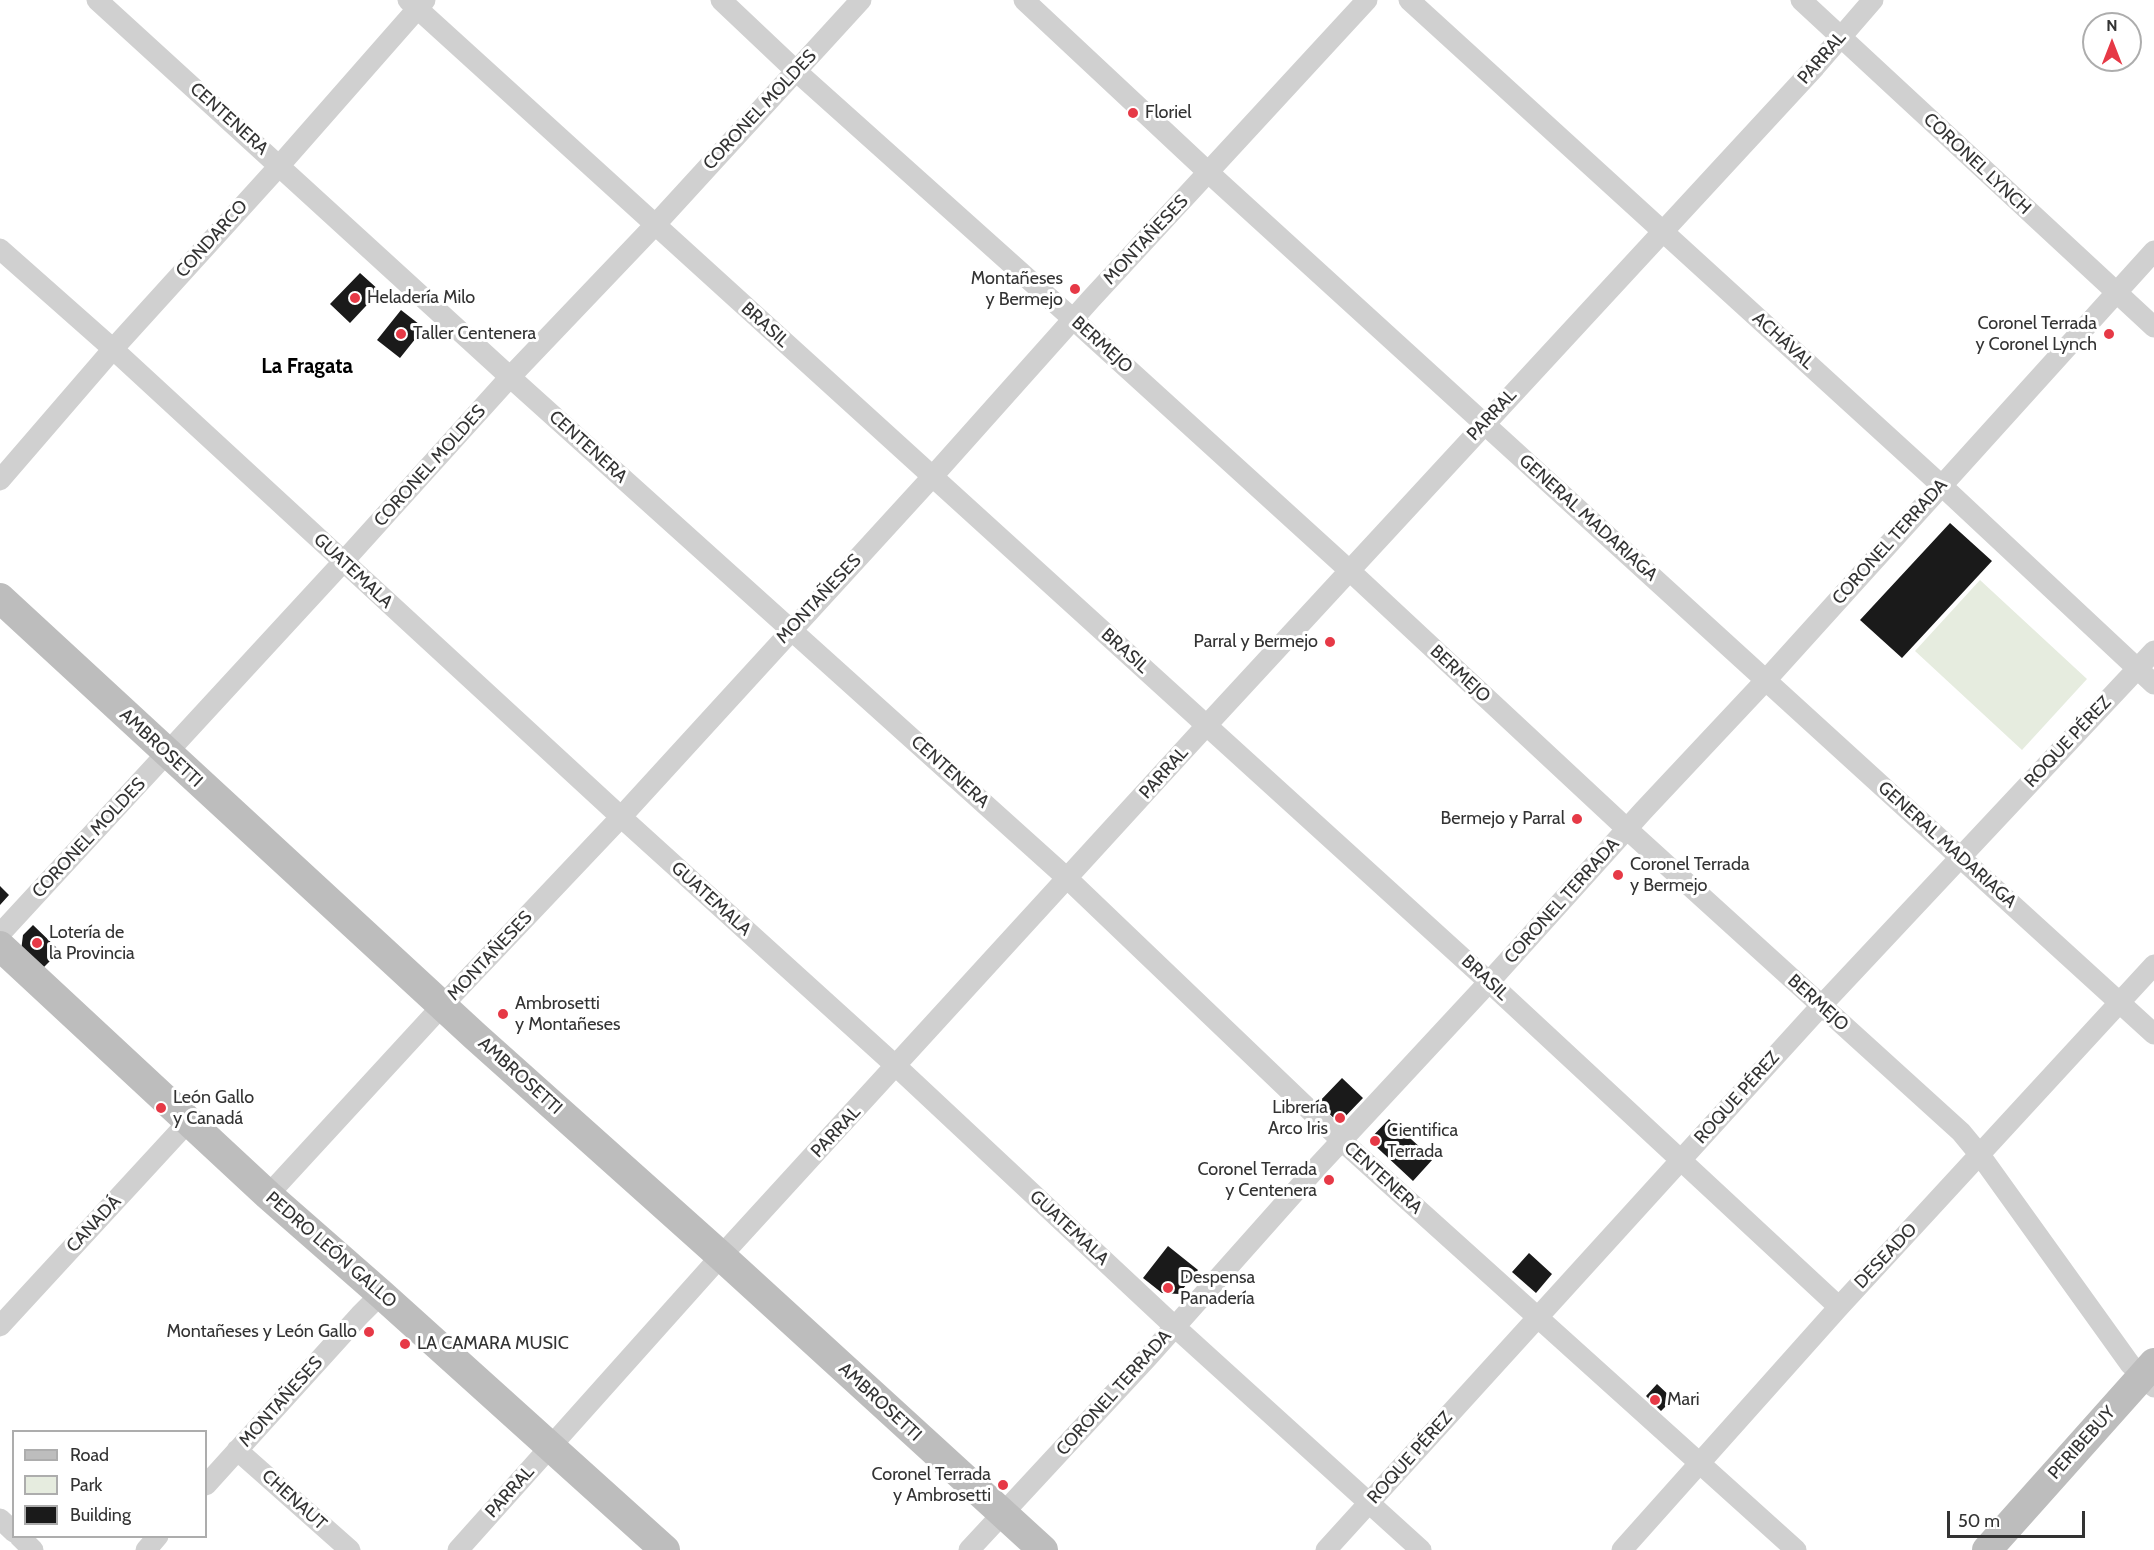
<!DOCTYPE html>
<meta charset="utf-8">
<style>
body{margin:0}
#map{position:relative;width:2154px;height:1550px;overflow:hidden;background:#fff;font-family:Cabin,sans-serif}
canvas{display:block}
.legend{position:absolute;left:12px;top:1430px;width:195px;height:108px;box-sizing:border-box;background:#fff;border:2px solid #adadad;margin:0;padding:8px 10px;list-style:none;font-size:18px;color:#333}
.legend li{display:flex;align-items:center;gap:12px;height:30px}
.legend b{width:30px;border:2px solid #adadad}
.north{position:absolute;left:2082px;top:12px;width:60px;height:60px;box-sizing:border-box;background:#fff;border:2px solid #adadad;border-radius:50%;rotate:0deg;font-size:16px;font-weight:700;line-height:24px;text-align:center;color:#333}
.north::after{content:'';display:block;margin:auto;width:21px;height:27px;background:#e63946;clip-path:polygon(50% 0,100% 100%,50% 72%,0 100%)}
.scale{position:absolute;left:1947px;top:1511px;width:138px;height:27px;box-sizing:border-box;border:3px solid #333;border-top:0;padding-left:8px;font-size:18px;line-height:21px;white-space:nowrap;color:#333;-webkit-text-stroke:4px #fff;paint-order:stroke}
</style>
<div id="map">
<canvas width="2154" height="1550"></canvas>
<ul class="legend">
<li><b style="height:8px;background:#bdbdbd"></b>Road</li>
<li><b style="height:16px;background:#e6ecdf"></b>Park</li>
<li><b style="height:16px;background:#1a1a1a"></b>Building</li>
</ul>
<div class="north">N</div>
<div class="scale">50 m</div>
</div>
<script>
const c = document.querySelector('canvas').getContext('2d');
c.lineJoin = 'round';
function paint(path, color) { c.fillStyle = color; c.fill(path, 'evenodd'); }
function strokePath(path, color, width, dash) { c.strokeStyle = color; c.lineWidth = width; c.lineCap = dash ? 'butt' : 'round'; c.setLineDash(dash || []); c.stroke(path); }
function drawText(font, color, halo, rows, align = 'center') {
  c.font = font + ' Cabin,sans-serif'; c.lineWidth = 6; c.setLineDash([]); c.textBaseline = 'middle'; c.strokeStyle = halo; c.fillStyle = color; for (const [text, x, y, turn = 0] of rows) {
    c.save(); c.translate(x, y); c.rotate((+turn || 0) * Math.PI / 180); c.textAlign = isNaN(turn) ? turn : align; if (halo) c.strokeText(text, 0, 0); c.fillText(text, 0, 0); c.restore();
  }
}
paint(new Path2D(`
 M1980,580L2087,679L2022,750L1915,651Z`), '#e6ecdf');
paint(new Path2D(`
 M360,273L380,291L350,323L330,304Z
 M401,310L424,328L400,358L377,340Z
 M1950,523L1992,561L1902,658L1860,620Z
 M0,886L9,895L0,905Z
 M33,925L60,951L41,970L21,951L23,935Z
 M1342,1078L1363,1098L1339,1123L1318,1103Z
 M1389,1119L1433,1159L1413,1181L1369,1140Z
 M1168,1246L1198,1270L1179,1294L1162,1293L1143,1278Z
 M1529,1253L1552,1274L1536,1293L1512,1272Z
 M1657,1384L1673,1399L1661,1411L1646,1396Z`), '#1a1a1a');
strokePath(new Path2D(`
 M97,0L510,377L1068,879L1342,1141L1796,1550
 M408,0L1489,982L1839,1307
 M721,0L796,71L1074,320L1350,571L1627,829L1961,1132L1980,1155L2130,1364L2154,1387
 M1024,0L1209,173L2154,1034
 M1409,0L1941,485L2154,684
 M1801,0L2154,327
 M0,249L113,349L621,817L896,1066L1174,1326L1421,1550
 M0,480L113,349L280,165L425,0
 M0,934L343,562L510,377L655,225L861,0
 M268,1195L442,1006L621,817L933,476L1091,299L1367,0
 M0,1326L188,1122
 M237,1450L350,1550
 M206,1485L360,1315L381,1294
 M0,1519L14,1532
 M19,1536L33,1550
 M146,1550L158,1536
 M458,1550L721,1256L1206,726L1815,67L1873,0
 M969,1550L1148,1357L1318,1166L1489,982L1643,811L1766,680L2154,251
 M1326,1550L1821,1006L2154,651
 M1622,1550L1839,1307L2154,965`), '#d0d0d0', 21);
strokePath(new Path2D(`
 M0,598L475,1036L721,1256L1043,1550
 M0,946L268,1195L381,1294L665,1550
 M1987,1550L2154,1363`), '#bdbdbd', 30);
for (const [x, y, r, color] of [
 [1133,113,6,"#e63946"],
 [1075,289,6,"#e63946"],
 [355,298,6,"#e63946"],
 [401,334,6,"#e63946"],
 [2109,334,6,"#e63946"],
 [1330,642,6,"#e63946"],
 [1577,819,6,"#e63946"],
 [1618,875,6,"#e63946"],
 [37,943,6,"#e63946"],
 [503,1014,6,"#e63946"],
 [161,1108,6,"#e63946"],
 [1340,1118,6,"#e63946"],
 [1375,1141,6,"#e63946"],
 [1329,1180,6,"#e63946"],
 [1168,1288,6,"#e63946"],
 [369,1332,6,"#e63946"],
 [405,1344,6,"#e63946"],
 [1655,1400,6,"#e63946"],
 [1003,1485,6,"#e63946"]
]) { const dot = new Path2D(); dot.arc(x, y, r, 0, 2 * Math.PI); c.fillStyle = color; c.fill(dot); strokePath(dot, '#fff', 2); }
drawText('18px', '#333', '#fff', [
 ["PARRAL",1822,58,-49],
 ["CORONEL MOLDES",760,110,-47],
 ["CENTENERA",229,119,42],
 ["CORONEL LYNCH",1977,164,43],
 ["CONDARCO",212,239,-48],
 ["MONTAÑESES",1146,240,-47],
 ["BRASIL",765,325,42],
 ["ACHÁVAL",1783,341,42],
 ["BERMEJO",1102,345,42],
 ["PARRAL",1492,415,-47],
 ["CENTENERA",588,447,42],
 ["CORONEL MOLDES",430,466,-48],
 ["GENERAL MADARIAGA",1588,518,42],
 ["CORONEL TERRADA",1890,542,-48],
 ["GUATEMALA",353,571,43],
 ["MONTAÑESES",819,599,-47],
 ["BRASIL",1125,651,42],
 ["BERMEJO",1460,674,43],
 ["ROQUE PÉREZ",2068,742,-47],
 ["AMBROSETTI",161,748,43],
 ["CENTENERA",950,772,42],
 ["PARRAL",1164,773,-48],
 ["CORONEL MOLDES",89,838,-47],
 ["GENERAL MADARIAGA",1947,845,42],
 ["GUATEMALA",711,899,42],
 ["CORONEL TERRADA",1562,901,-48],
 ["MONTAÑESES",490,956,-47],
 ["BRASIL",1485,978,43],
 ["BERMEJO",1818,1003,42],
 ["AMBROSETTI",520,1076,42],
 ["ROQUE PÉREZ",1737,1098,-48],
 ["PARRAL",836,1132,-47],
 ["CENTENERA",1383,1178,42],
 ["CANADÁ",94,1224,-47],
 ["GUATEMALA",1069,1228,43],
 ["PEDRO LEÓN GALLO",331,1250,41],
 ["DESEADO",1886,1256,-47],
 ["CORONEL TERRADA",1114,1393,-48],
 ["MONTAÑESES",281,1402,-48],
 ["AMBROSETTI",880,1402,43],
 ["PERIBEBUY",2082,1443,-48],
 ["ROQUE PÉREZ",1410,1458,-48],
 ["PARRAL",510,1492,-48],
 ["CHENAUT",294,1500,42]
]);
drawText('18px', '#333', '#fff', [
 ["Floriel",1145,113],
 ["Montañeses",1063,279,"right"],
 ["y Bermejo",1063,300,"right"],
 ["Heladería Milo",367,298],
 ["Coronel Terrada",2097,324,"right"],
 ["y Coronel Lynch",2097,345,"right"],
 ["Taller Centenera",413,334],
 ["Parral y Bermejo",1318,642,"right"],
 ["Bermejo y Parral",1565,819,"right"],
 ["Coronel Terrada",1630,865],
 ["y Bermejo",1630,886],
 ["Lotería de",49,933],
 ["la Provincia",49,954],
 ["Ambrosetti",515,1004],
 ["y Montañeses",515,1025],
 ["León Gallo",173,1098],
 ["y Canadá",173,1119],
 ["Librería",1328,1108,"right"],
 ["Arco Iris",1328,1129,"right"],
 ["Cientifica",1387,1131],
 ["Terrada",1387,1152],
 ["Coronel Terrada",1317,1170,"right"],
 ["y Centenera",1317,1191,"right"],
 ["Despensa",1180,1278],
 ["Panadería",1180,1299],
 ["Montañeses y León Gallo",357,1332,"right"],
 ["LA CAMARA MUSIC",417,1344],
 ["Mari",1667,1400],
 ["Coronel Terrada",991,1475,"right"],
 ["y Ambrosetti",991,1496,"right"]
], 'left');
drawText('bold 21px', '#000', '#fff', [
 ["La Fragata",307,367]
]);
</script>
